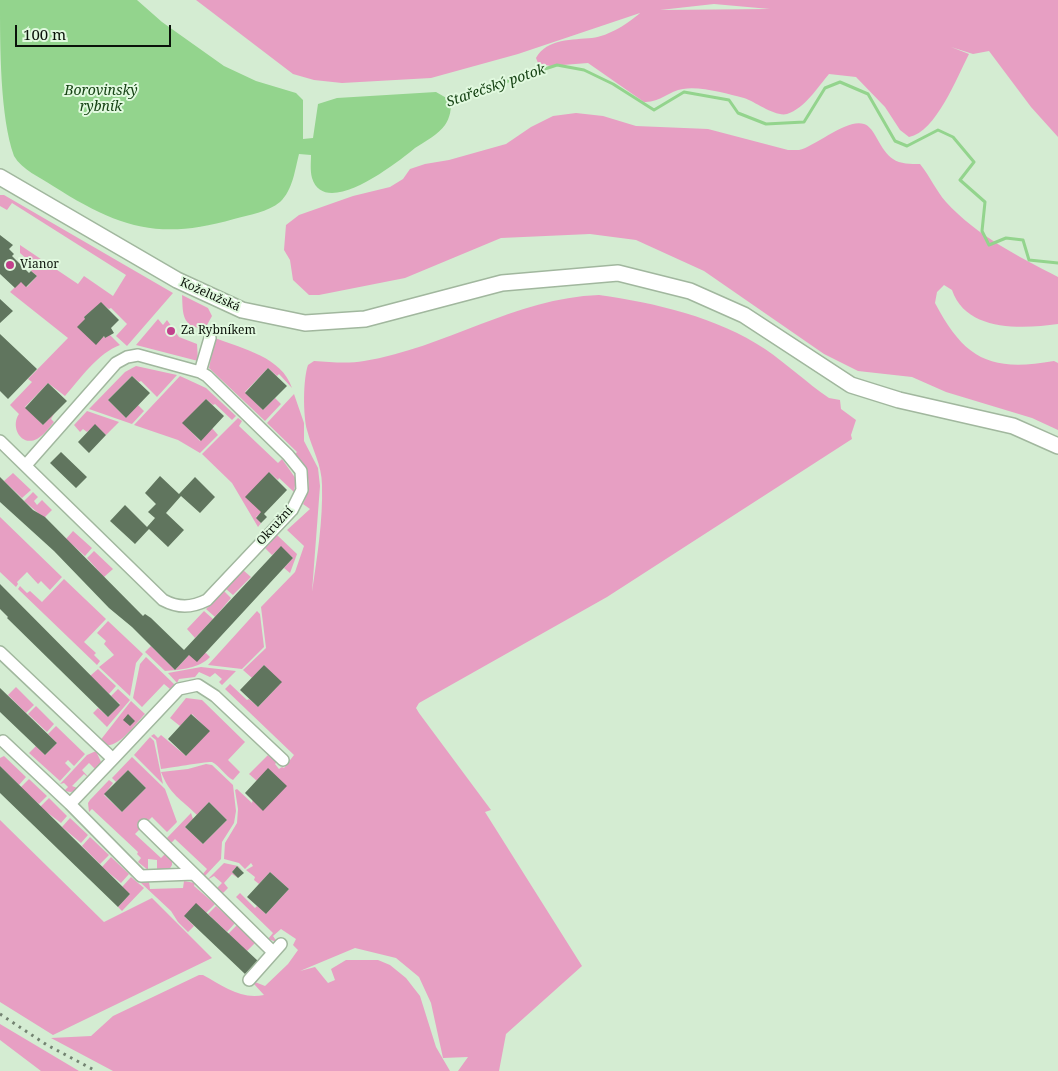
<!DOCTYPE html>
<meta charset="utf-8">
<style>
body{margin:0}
#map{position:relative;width:1058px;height:1071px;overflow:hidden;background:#d4ecd2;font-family:"Noto Serif",serif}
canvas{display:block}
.scale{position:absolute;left:15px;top:25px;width:156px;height:22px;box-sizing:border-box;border:2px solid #0b130a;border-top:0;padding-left:6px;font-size:15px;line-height:18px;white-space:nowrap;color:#0b130a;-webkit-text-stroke:4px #e1f9df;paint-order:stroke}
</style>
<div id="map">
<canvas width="1058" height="1071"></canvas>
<div class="scale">100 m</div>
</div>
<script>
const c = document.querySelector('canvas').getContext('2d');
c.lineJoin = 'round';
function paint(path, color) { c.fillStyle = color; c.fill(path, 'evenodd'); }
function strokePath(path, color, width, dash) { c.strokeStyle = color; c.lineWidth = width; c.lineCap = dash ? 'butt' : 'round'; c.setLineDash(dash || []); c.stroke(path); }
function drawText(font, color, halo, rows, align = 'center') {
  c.font = font + ' "Noto Serif",serif'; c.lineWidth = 4; c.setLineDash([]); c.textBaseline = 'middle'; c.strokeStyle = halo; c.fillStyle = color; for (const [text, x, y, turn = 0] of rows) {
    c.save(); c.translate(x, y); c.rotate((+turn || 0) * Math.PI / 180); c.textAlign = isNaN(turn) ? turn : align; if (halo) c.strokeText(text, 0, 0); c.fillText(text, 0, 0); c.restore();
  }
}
paint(new Path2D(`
 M196,0H1058V137L1031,107L989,51L973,54L951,47L969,54C957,77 936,132 909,137L900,130L885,107L856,77L829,74C817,88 805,108 787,114C775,117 756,102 744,98C727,94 701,86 683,89C669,91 659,103 644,102L588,63L550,66L538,63L536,58C547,38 573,40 592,38C609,36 629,23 640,13L518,54L431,78L342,83L314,80L293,74ZM714,4L770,9L660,10Z
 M576,113L603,116L636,126L708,129L788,150C791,150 796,150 799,150C816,146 847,118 864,124C875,127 880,151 893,159C900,164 911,164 920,164C930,176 936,191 946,202C977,236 1018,256 1058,277V324C1022,329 966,332 952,290L944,285L937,292L935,303C965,360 991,372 1054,361L1058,363V430L1032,418L946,392L912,377L858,371L824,354L704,271L636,240L590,234L501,238L405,278L319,295H309L293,280L290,260L284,250L286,225L299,215L353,196L390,187L403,179L410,169L425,164L449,160L506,144L531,127L553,116Z
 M0,195H4L173,293L127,346L116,336L127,324L111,308L109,309L101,303L84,317L105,338L109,334L120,345C98,353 81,378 65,396L48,383L25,407L43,425L55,412L51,419L54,422C49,428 44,435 37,439C21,447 10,427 19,414L10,405L32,382L28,379L68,338L10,292L21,281L27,287L37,276L31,271L35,266L20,253V245L78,284L84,276L113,296L126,275L12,203L7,210L0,206Z
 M182,295L208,308L212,316L207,325L199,328C181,325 183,310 182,295Z
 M599,295C655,303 717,317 765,349C787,364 807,383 829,398L840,400L841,409L856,420L851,435L852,439L607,597L419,703L416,708L419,713L491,810L485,812L582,966L506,1034L499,1071H458L468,1057L443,1058L431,1003L419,977L396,958L355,948L300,971L315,967L328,983L335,980L331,969L346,960H378L390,965L406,978L420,996L436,1047L450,1071H113L51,1038L91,1036L113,1016L199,975H203C223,986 241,1000 264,995L254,984L255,982L265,986L288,964L298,950L293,945L296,939L281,929L273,936L277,942L268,939L273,933L236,897L240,893L255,908L257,906L266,914L289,889L270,872L259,884L254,880L255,877L246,870L253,866L251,863L245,869L239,863L224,859L225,843L237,823L238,809L235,790L237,789L252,803L257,781L249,774L268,755L277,762L275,764L279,769L282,767L284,768L294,755L225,689L230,684L247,700L249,699L258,707L281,683L264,665L252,678L243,670L266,648L261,607L295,572L304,546L287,530L310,509L303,504C313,485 309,469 295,454L297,452L267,423L294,394L304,423V441L318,468L320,486L312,592C317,557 323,521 322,485C322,465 312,449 307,430C303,415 303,379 308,365L314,361C330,362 348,364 364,361C445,348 515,298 599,295Z
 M158,319L163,325L167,320L179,337L197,344L198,361L136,345Z
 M215,338C243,349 282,357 292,388L279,374L277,376L268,368L245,392L263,410L275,398L281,404L265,421L209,368Z
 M136,366L177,375L157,397L141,381L139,382L132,376L108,400L126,418L138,405L144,411L132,424L89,409L125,372Z
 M180,376L206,388L236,416L232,420L215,404L213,405L206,399L183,423L200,441L212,428L218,435L200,453L178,440L134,425Z
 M87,411L119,422L106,435L95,425L87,432L83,429L80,432L74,425Z
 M238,418L242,421L239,426L278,463L282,459L296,479L294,492L279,478L278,480L269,472L262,512L256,517L261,523L258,527L232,483L202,454Z
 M13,473L31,490L22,498L4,481Z
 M33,492L38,497L34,501L37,505L42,500L52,510L44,518L24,501Z
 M0,517L62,577L50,590L41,581L38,584L27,572L17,582L18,584L16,587L0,572Z
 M73,531L92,548L85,556L66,539Z
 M277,535L297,554L290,573L284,568L293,558L281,547L272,555L265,548Z
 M94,551L113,569L104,577L87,558Z
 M243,570L251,577L233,595L226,589Z
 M64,579L106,619L84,642L96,653L94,655L100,661L97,665L18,589L20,586L27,593L30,591L42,602Z
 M224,591L231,598L215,617L206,609Z
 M204,611L213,619L195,638L187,629Z
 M257,611L260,614L264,647L242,669L208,665Z
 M108,621L143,654L136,663L130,696L99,667L114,655L104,644L106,641L97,633Z
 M151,646L175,670L189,655L206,653L210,657C200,668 180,670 165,671L145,652Z
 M146,657L175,685L170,689L164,684L142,707L133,698L140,664Z
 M201,667L236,671L222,685L219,682L222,679L215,673L210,677L199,672L195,677L179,679L177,683L168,673Z
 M98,669L116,686L109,694L90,676Z
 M16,687L34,705L26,713L8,695Z
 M118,689L130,700L107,727L93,713L98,708L108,717L120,704L111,696Z
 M186,698L202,700L245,742L228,760L240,772L233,780C225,776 220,766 212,762C209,761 169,768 161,769L156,740L151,736L154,734L158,738L161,735L186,756L209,731L192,714L180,726L170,718Z
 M131,701L145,714C134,725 115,755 99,742Z
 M36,706L54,724L47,732L28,714Z
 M56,726L85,754L74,766L68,760L65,763L71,769L60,781L29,753L36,746L45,755L57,743L48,734Z
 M150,737L154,741L163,784L134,755Z
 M96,751L101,762L97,771L89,763L82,770L90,779L84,774L72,786L80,789L71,792L64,791L68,787L64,783L60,784L87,755Z
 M4,756L26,777L19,785L0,766V758Z
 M132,757L165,789L177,822L167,832L152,817L135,834L161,858L166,853L172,860V865L169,870H157V860L148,859V870L138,862L141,858L137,854L138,852L92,809L89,812L88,803L90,800L109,780L113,783L104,795L122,812L146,788L128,770L116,782L112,778Z
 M206,764L212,765L233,785L236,811L234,823L222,842L221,859L204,877L202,875L207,869L175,839L169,845L165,840L191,813L193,819L185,827L203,844L227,820L209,802L197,815C181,799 170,795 161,772L188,769Z
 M29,779L47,796L39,804L20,788Z
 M49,798L67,816L61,823L40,807Z
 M70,818L88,835L81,843L62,827Z
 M0,820L104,922L152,898L212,958L53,1035L0,1002Z
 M90,837L109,855L100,864L82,846Z
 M111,857L129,874L121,883L102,867Z
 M224,863L238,866L245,872L237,866L232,872L238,878L232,874L224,883L228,888L223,893L216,889L222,883L214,876L207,880Z
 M131,877L144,888L122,911L118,907L130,894L122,887Z
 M184,881L195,883L194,886L215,904L206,913L184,916L194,926L188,932L178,922L171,911L141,883L149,882L150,889L183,888Z
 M216,906L235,923L227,932L208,914Z
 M237,925L255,943L247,951L228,934Z
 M0,1024L79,1071H41L0,1040Z`), '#e79fc3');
paint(new Path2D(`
 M0,0H137L162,22L224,66L256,81L296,93L303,100V139L313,138L318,104L337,98L436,92L450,100C452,108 450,118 445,125C439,134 424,142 415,148C398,162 325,220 312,178C310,170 311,162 311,155L299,154C295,169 293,190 280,202C268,212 249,215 234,219C158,241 118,227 53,186C40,177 22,170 14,156C0,117 0,46 0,0Z`), '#93d48d');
strokePath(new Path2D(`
 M447,101L557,65L584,70L613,84L654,110L684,92L729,100L738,113L766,124L804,122L825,88L840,82L868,94L895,141L907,146L938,130L953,137L974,162L960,180L985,202L982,231L989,245L1006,238L1023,240L1029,260L1058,263`), '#93d48d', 3);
paint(new Path2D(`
 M0,235L13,245L9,249L14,254L12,256L29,273L31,271L37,276L26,287L21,282L15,288L0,274Z
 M0,299L13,311L0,323Z
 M101,302L119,320L111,328L114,333L105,338L104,336L96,345L77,327L85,319L84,317Z
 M0,334L37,369L8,399L0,391Z
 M268,368L287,386L263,410L245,393Z
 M132,376L150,393L126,418L108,400Z
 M48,383L67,401L43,425L25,408Z
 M206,399L224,416L201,441L182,423Z
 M95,424L106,435L89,453L78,442Z
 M61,452L87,477L76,488L50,463Z
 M269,472L287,490L264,514L267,517L261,523L256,518L261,512L245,497Z
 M160,476L179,494L195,477L215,497L200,513L181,496L166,513L184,530L168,547L149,529L135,544L110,521L125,505L147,527L155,518L148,512L156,504L145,493Z
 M0,477L33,510L45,517L143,616L145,614L151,618L184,650L281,546L293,558L197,662L189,655L175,670L132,627L109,608L54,551L0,502Z
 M0,584L120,705L108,717L7,618L8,617L0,609Z
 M264,665L282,682L258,707L240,690Z
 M0,688L57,743L45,755L0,712Z
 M128,714L135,721L130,726L123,720Z
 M191,714L210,731L186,756L168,739Z
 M0,766L130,894L118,907L0,793Z
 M268,768L287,786L263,811L245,793Z
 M128,770L146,788L122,812L104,794Z
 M209,802L227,820L203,844L185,827Z
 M237,866L244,873L238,878L232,872Z
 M270,872L289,889L266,914L247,897Z
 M196,903L258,961L245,974L184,916Z`), '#60755e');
const minor = new Path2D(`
 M200,372L210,338
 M0,441L163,600C178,608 191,608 207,600L292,510L302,490L301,471L288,455L207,376L200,372L138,355L127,357L116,363L26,465
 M0,652L113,759L179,689L198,685L215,696L283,760
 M3,741L70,804L141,876L194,874L273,952
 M70,804L113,759
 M144,825L194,874
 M249,980L281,944`);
const major = new Path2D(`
 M0,177L177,280L242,310L305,323L365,319L502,283L618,273L690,291L744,315L851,385L899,400L1013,426L1058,446`);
strokePath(minor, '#a1b79e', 14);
strokePath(major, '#a1b79e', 18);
strokePath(minor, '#fff', 11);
strokePath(major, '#fff', 15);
strokePath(new Path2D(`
 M0,1014L47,1045L96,1071`), '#738371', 3, [2.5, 5]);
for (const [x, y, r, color] of [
 [10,265,5,"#c1418c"],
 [171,331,5,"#c1418c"]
]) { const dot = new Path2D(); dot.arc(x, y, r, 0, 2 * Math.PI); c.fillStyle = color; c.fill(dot); strokePath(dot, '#e1f9df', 2); }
drawText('12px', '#0b130a', '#e1f9df', [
 ["Vianor",20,265],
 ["Za Rybníkem",181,331]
], 'left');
drawText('12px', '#0b130a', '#e1f9df', [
 ["Koželužská",210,295,24],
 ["Okružní",275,526,-48]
]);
drawText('italic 14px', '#154213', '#e1f9df', [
 ["Stařečský potok",496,86,-19],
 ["Borovinský",101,91],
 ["rybník",101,107]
]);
</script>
